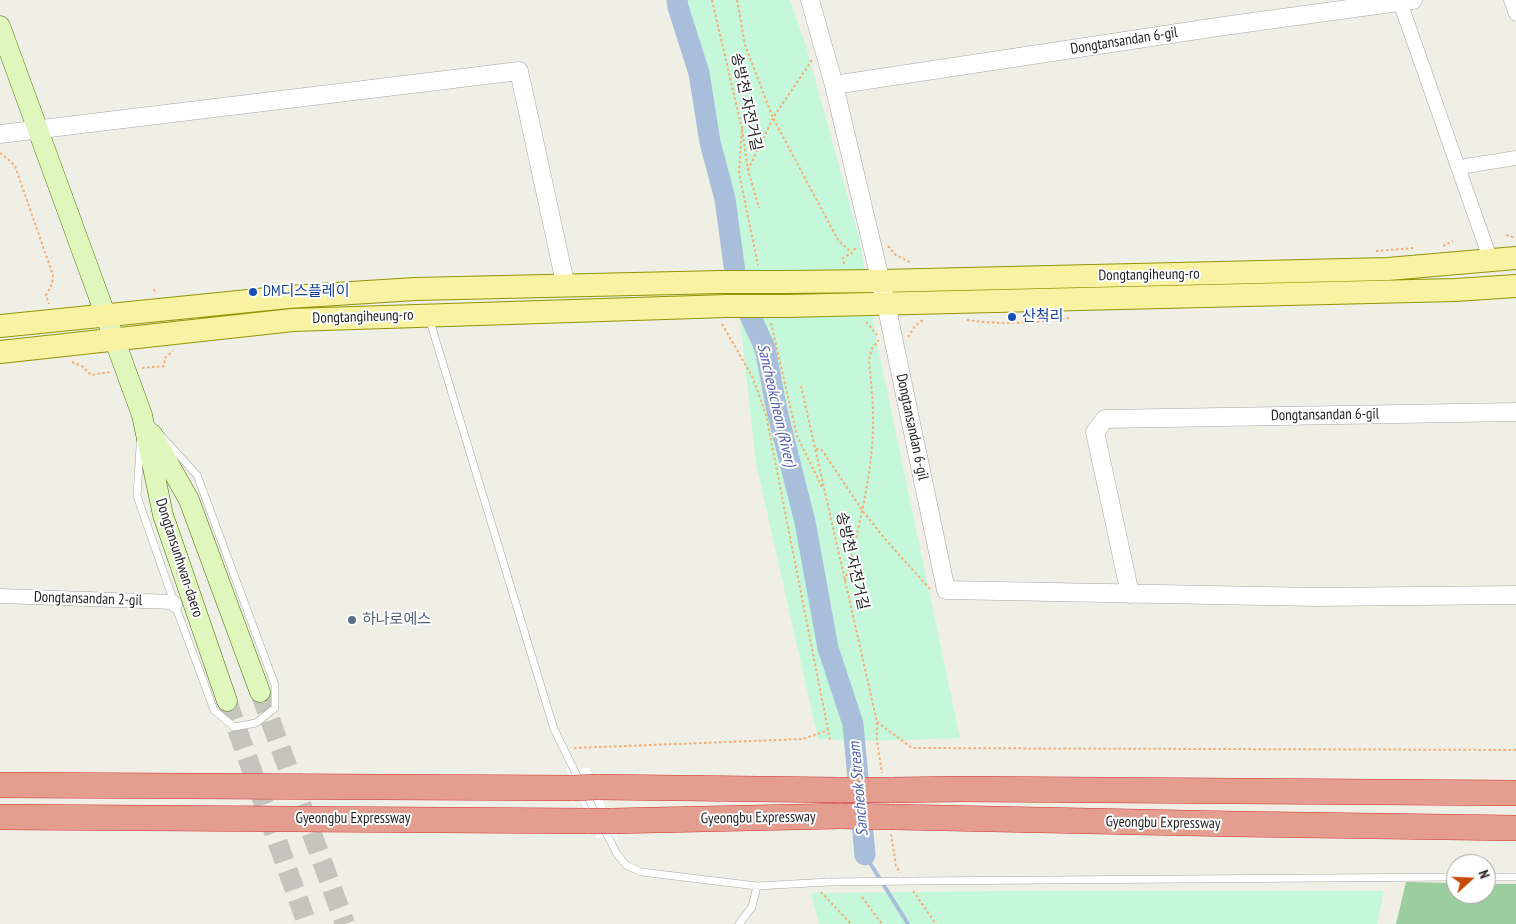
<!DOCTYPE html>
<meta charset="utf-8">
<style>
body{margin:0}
#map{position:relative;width:1516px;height:924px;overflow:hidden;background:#efefe6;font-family:"PT Sans Narrow",sans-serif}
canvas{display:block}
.north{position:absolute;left:1446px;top:854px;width:50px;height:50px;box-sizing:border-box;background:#fff;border:1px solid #a5a5a5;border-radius:50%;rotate:70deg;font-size:14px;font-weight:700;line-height:20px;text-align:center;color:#1f1f1f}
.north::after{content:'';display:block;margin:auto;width:18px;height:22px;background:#c74b07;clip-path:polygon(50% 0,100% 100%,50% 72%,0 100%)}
</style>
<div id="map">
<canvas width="1516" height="924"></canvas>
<div class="north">N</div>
</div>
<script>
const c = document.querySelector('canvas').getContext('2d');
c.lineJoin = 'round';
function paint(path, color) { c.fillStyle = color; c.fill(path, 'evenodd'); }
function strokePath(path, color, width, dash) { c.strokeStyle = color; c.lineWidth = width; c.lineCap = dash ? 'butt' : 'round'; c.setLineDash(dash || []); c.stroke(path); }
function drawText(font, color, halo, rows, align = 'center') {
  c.font = font + ' "PT Sans Narrow","Noto Sans KR",sans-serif'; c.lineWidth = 4; c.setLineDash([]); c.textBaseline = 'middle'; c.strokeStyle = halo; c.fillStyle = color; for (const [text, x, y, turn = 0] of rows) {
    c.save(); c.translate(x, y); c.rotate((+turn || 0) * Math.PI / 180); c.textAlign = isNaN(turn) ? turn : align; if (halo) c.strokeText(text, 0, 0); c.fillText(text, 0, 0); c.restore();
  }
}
paint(new Path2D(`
 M1406,882L1456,883V894H1486V884H1516V924H1396Z`), '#9ccd9f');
paint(new Path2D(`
 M681,0H790L806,46L859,238L878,348L960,738L877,741L818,739L756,463L734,265Z
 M1006,891H1384L1377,924H819L811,893Z`), '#c5f8db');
paint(new Path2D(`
 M589,768L618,838H597L566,769Z`), '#fff');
strokePath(new Path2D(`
 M865,855L908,924`), '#a8bedb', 4);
strokePath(new Path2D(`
 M677,0L678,7L699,73L710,142L725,199L737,287L765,348L777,411L805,522L828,648L853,724L865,855`), '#a8bedb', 21);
strokePath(new Path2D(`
 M260,692L345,924
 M227,701L307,924`), '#c5c5be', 20, [20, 10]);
const service = new Path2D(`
 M429,318L554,729L580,782
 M142,415L197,475L275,685V708L256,723L234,727L214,710L175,605L137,496Z
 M585,792L597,816
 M602,825L617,854L626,865L641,872L757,886L752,907L739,924
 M1486,877H1516
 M912,881L1456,877
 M757,886L829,882`);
const minor = new Path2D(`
 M1511,0L1516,14
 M1400,2L1491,261
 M1466,166L1516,158
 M0,596L173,602L175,605`);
const tertiary = new Path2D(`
 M810,0L834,85L886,304L946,590L1317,597L1516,595
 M834,85L1224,26L1413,0
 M0,134L519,71L566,287
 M1130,594L1095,432L1105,419L1516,412`);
const secondary = new Path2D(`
 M0,26L142,415L163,515L227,701
 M152,434L189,500L260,692`);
const primary = new Path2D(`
 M782,282L881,281L1388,269L1516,258
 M787,306L1455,290L1516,286
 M0,326L288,297L415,289L721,282
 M0,352L293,320L727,306`);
const motorway = new Path2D(`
 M0,785L574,788
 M597,787L839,790
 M890,790L963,789L1516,793
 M0,817L589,821
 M895,817L1235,824L1516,828
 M611,821L842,816`);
strokePath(service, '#a6a6a6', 8);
strokePath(minor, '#a6a6a6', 15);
strokePath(tertiary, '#a6a6a6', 19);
strokePath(secondary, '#427309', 21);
strokePath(primary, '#929506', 24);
strokePath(motorway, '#d52d2c', 26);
strokePath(new Path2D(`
 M712,0L741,125
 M737,0L745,45L773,118L838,240L852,253
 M742,126L739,173L758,265
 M742,129L748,170L759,208
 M0,153L9,160L15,166L53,275L52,284L46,295L49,304
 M748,170L773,118L812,60
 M1506,235L1516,238
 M888,246L896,255L910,262
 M1443,246L1453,241
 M1376,251L1414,248
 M844,264L843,258L852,253L857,246
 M154,289L156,294
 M967,320C1000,325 1036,323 1069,318
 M866,322L877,335
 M771,323L797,436L822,487
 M722,324L753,378L766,415L830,740
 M908,337L915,326L923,320
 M72,362L82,366L91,375L110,372
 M142,368L164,366L165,358L173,351
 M801,386L877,722V741L882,773
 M816,449L822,450L862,510L885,539L930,589
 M845,581C858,531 871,481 873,430C874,407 871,383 869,361L871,350L879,340
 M877,722L912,748L1516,750
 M574,748L803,739L828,730
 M891,834L896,866L900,873
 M913,891L936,924
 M821,892L851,924
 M862,897L882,924`), '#f5ad72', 2, [2.5, 2.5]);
strokePath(service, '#fff', 7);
strokePath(minor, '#fff', 14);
strokePath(tertiary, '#fff', 18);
strokePath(secondary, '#dff7bc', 20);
strokePath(primary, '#f8f2a2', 22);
strokePath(motorway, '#e49e90', 25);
const serviceBridge = new Path2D(`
 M829,882L912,881`);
const primaryBridge = new Path2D(`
 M721,282H782
 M727,306H787`);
const motorwayBridge = new Path2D(`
 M574,788L597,787
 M839,790H890
 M842,816L895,817
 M589,821H611`);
strokePath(serviceBridge, '#a6a6a6', 8, []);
strokePath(primaryBridge, '#929506', 24, []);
strokePath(motorwayBridge, '#d52d2c', 26, []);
strokePath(serviceBridge, '#fff', 7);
strokePath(primaryBridge, '#f8f2a2', 22);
strokePath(motorwayBridge, '#e49e90', 25);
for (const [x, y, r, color] of [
 [253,292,5,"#1a4fb4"],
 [1012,317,5,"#1a4fb4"],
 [352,620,5,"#5c6f8a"]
]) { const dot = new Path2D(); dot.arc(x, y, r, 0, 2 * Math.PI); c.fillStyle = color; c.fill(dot); strokePath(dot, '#fff', 2); }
drawText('15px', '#1f1f1f', '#fff', [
 ["Dongtansandan 6-gil",1124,41,-9],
 ["송방천 자전거길",746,102,78],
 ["Dongtangiheung-ro",1149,275,-1],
 ["Dongtangiheung-ro",363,317,-2],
 ["Dongtansandan 6-gil",1325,415,-1],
 ["Dongtansandan 6-gil",912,427,78],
 ["Dongtansunhwan-daero",179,558,72],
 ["송방천 자전거길",852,561,77],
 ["Dongtansandan 2-gil",88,599,2],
 ["Gyeongbu Expressway",758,818,-1],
 ["Gyeongbu Expressway",353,819],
 ["Gyeongbu Expressway",1163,823,1]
]);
drawText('15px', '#164399', '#fff', [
 ["DM디스플레이",263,292],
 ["산척리",1022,317]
], 'left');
drawText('15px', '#4e5e75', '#fff', [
 ["하나로에스",362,620]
], 'left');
drawText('italic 16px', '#4f5cac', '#fff', [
 ["Sancheokcheon (River)",776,405,77],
 ["Sancheok Stream",859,789,-95]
]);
</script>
